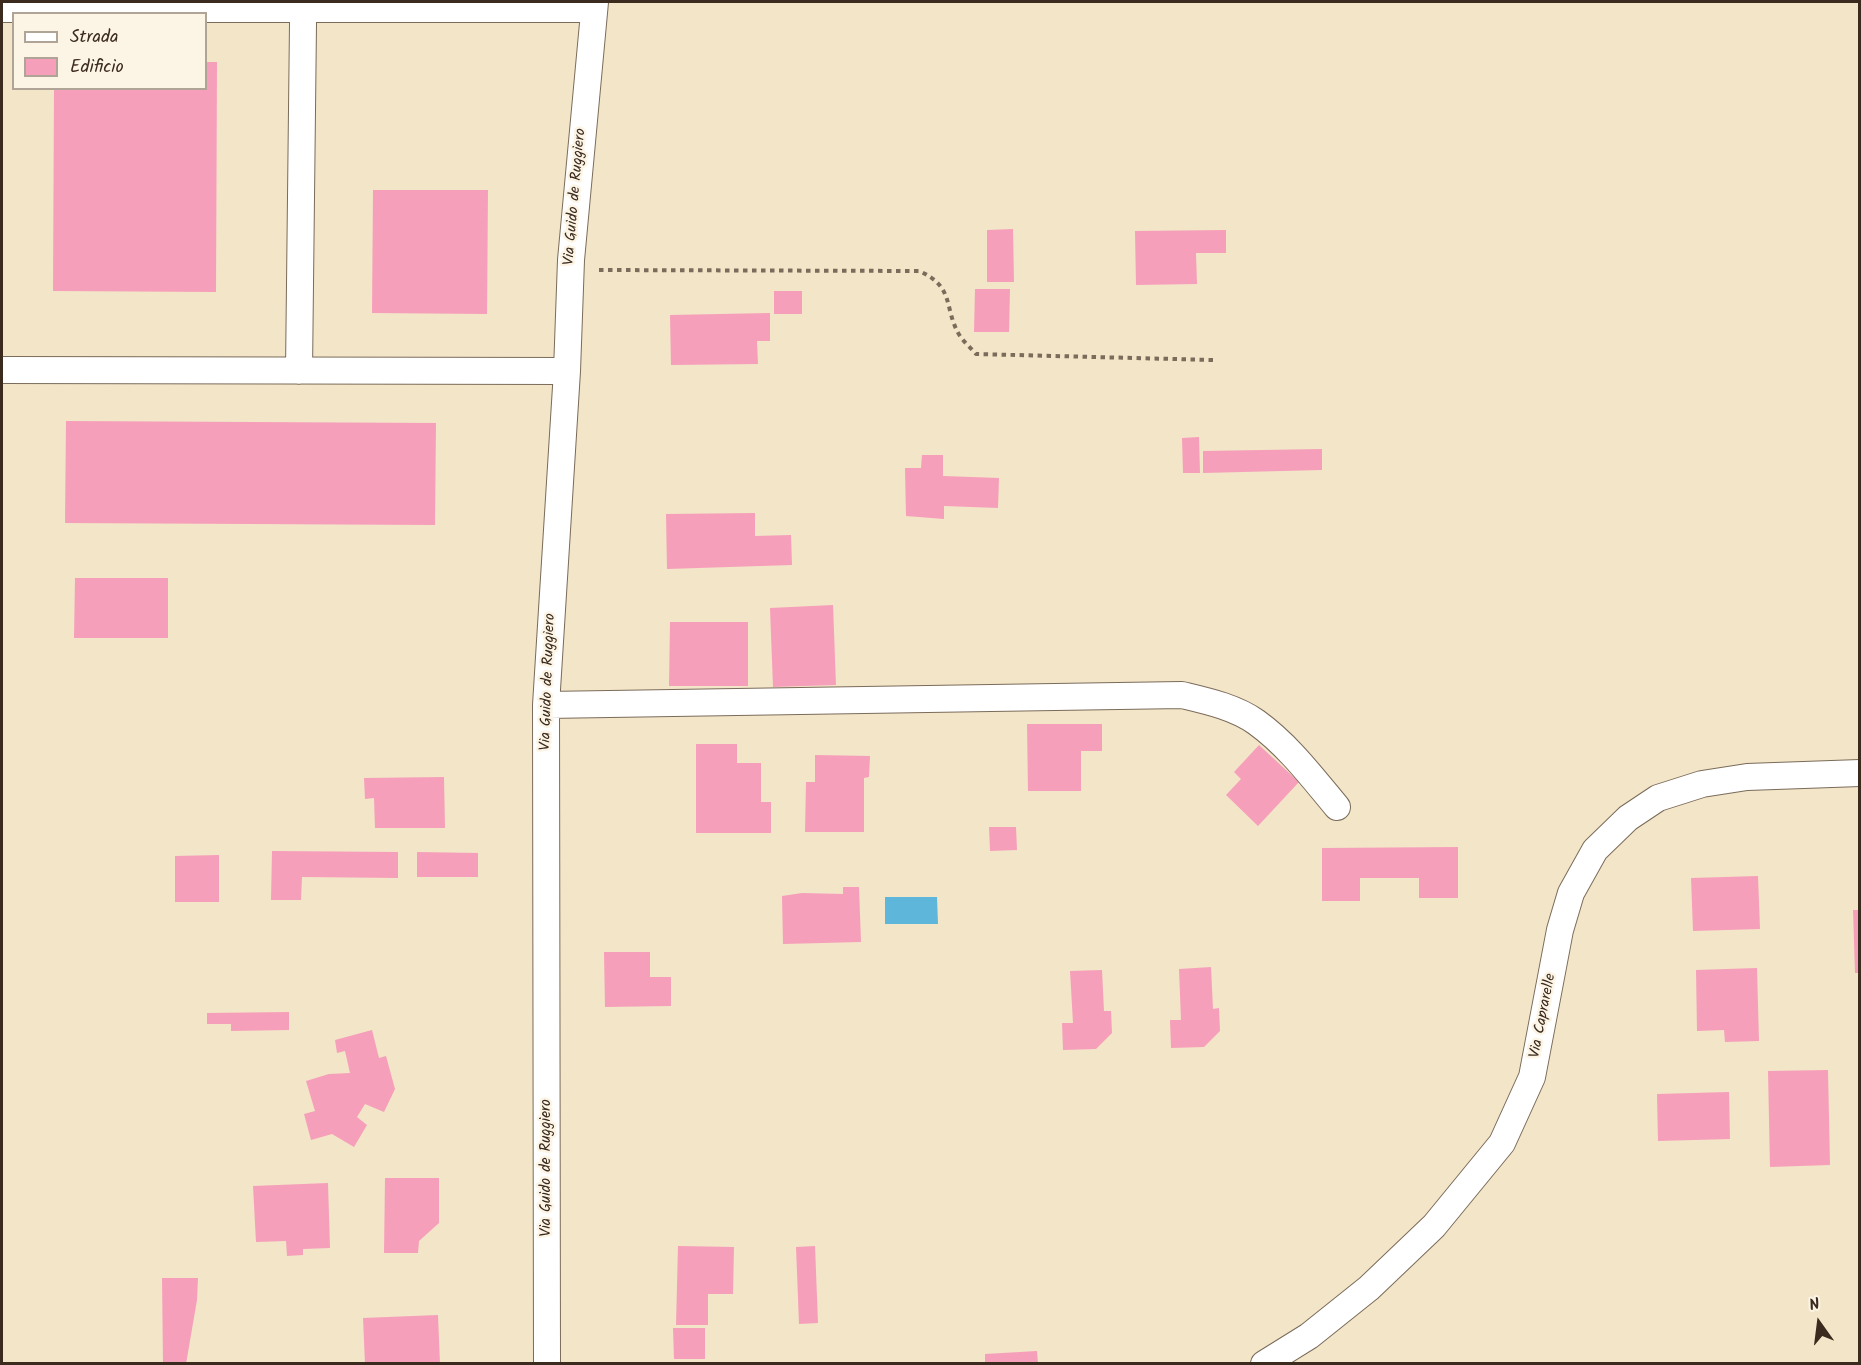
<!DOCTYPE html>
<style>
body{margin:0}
#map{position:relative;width:1861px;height:1365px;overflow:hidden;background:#f2e5c8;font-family:Kalam,sans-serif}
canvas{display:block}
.frame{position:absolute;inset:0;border:3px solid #3b2a1e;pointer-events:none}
.legend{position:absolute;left:12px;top:12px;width:195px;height:78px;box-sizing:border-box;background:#fcf5e5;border:2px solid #afa495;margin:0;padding:8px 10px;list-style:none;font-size:18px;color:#3b2a1e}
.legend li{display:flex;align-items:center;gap:12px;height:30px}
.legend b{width:30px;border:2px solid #afa495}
.north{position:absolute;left:1789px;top:1293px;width:60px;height:60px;-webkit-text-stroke:4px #fcf5e5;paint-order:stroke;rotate:346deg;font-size:16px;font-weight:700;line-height:24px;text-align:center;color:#3b2a1e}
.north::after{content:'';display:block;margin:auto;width:21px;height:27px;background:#3b2a1e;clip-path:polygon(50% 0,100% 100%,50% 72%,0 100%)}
</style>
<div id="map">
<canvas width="1861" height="1365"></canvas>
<div class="frame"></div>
<ul class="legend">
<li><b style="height:8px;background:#fff"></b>Strada</li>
<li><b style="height:16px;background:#f69fba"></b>Edificio</li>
</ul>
<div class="north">N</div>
</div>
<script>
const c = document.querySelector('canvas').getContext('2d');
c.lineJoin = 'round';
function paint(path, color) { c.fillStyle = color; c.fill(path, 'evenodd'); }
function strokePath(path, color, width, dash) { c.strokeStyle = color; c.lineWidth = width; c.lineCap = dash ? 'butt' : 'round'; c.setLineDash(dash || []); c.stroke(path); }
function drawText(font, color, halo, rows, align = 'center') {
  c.font = font + ' Kalam,sans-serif'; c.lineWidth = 5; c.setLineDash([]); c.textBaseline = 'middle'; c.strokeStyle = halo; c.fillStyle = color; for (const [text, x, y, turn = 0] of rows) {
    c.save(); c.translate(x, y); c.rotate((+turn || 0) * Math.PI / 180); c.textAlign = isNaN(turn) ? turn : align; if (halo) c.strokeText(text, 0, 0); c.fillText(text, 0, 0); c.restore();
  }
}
paint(new Path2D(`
 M885,897H937L938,924H885Z`), '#5eb6db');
paint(new Path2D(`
 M206,62H217L216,292L53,291L54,88H206Z
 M373,190H488L487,314L372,313Z
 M1013,229L1014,282H987V230Z
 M1226,230V253H1196L1197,284L1136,285L1135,231Z
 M975,289H1010L1009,332H974Z
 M774,291H802V314H774Z
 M770,313V341H757L758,364L671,365L670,315Z
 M66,421L436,423L435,525L65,523Z
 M1199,437L1200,473H1183L1182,438Z
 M1322,449V470L1203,473V451Z
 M922,455H943V476L999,478L998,508L944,506V519L906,516L905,468H921Z
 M755,513V536L791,535L792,565L667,569L666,514Z
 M75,578H168V638H74Z
 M833,605L836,685L773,687L770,608Z
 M670,622H748V686H669Z
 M1027,724H1102V751H1081V791H1028Z
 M696,744H737V763H761V802H771V833H696Z
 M1259,745L1299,782L1258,826L1226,795L1241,779L1234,772Z
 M815,755L870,756L869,777L864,778V832H805L806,782H815Z
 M444,777L445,828H375L374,798L365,799L364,778Z
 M989,827H1016L1017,850L990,851Z
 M1458,847V898H1419V878H1360V901H1322V848Z
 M272,851L398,852V878L302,877L301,900H271Z
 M417,852L478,853V877H417Z
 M219,855V902H175V856Z
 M1758,876L1760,929L1693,931L1691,878Z
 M843,887H859L861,942L783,944L782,896L802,893L843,894Z
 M1853,910H1860V973H1855Z
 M604,952H650V977H671V1006L605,1007Z
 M1211,967L1213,1009L1219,1008L1220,1031L1204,1047L1171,1048L1170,1020H1181L1179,969Z
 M1757,968L1759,1041L1725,1042L1724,1030L1697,1031L1696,970Z
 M1102,970L1104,1011H1111L1112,1033L1096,1049L1063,1050L1062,1023H1073L1070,971Z
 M289,1012V1030L231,1031V1024H207V1013Z
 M372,1030L379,1058L386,1056L395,1089L384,1112L365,1104L357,1117L367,1125L354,1147L332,1134L311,1140L304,1114L315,1111L306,1081L329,1074L350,1073L345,1051L337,1053L335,1040Z
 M1828,1070L1830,1165L1770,1167L1768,1071Z
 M1729,1092L1730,1139L1658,1141L1657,1094Z
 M385,1178H439V1223L419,1241L418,1253H384Z
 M328,1183L330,1248L303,1249V1255L287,1256L286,1241L256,1242L253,1186Z
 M678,1246L734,1247L733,1294H708V1325H676Z
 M815,1246L818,1323L799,1324L796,1247Z
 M162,1278H198L197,1300L186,1364H163Z
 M438,1315L440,1364H365L363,1318Z
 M673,1328H705V1359H674Z
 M1037,1351L1038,1364H985V1354Z`), '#f69fba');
const minor = new Path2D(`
 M2,9H594
 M2,370L567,371
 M299,371L303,23
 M546,705L1182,695C1207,701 1235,707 1256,722C1288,745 1312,777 1337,807
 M547,1364L546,705L567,371L571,260L595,2
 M1264,1364L1309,1336L1369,1288L1434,1226L1502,1143L1532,1077L1560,930L1571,893L1595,850L1628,818L1658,798L1702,784L1747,777L1860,773`);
strokePath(minor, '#7b6b5a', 28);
strokePath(new Path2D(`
 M599,270L919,271C956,287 943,309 960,336C964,342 971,348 976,354L1213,360`), '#7b6b5a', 4, [4.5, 4.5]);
strokePath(minor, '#fff', 26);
drawText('15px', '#3b2a1e', '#fcf5e5', [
 ["Via Guido de Ruggiero",576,197,-85],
 ["Via Guido de Ruggiero",549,682,-88],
 ["Via Caprarelle",1544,1016,-79],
 ["Via Guido de Ruggiero",547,1168,-90]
]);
</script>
